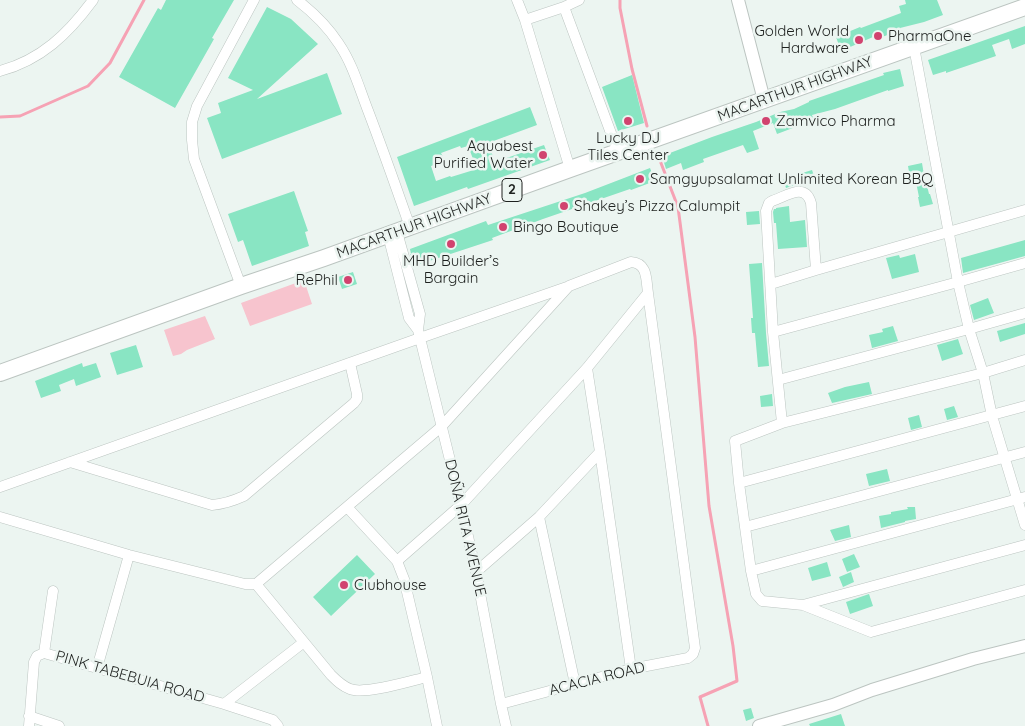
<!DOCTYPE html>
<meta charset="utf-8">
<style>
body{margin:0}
canvas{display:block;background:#ecf5f1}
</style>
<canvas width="1025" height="726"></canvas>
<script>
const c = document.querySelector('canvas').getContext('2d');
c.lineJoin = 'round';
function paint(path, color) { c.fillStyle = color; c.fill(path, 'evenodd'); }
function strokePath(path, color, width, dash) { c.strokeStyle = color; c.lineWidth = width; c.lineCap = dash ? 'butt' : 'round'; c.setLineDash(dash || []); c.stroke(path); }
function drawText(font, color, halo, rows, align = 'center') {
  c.font = font + ' Quicksand,sans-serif'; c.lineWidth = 5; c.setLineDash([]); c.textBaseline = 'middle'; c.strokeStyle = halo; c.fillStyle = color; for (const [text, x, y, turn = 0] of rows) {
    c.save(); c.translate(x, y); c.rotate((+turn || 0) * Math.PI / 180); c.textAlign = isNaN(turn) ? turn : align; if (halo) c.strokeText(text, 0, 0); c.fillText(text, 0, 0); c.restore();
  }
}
paint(new Path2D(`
 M304,280L312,304L250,326L241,303Z
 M205,316L215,339L187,350L181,354L173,356L164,330Z`), '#f7c4ce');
strokePath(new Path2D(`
 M620,0V8L632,69L647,126
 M0,117L20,116L88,86L110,63L144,0
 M659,158L678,207L695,337L709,506L733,646L737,681L700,697L708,726`), '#f6a2b4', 3);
paint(new Path2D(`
 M166,0H234L212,38L214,39L175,108L119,77L158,8L161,10Z
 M905,0H937L943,15L924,22L900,28L901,30L874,40L873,37L841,51L836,37L860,27L861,28L901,13L899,6L906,4Z
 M267,7L291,19L318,44L257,99L327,73L342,114L222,159L207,118L221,113L218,103L253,90L228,78Z
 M1025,26V44L1012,49L1009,39L992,45L996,56L946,73V71L933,75L928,60Z
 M900,69L904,86L888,91V90L835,109L812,115L814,120L777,134L773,123L753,131L759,149L747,153L743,145L703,159L704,162L683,170L681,163L666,169L662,156L712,137L756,122L780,112L794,109L809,102V101L884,75L883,73Z
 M632,75L644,123L618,131L602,87Z
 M530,107L537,125L488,143L495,162L544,145L550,160L468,189L467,187L414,206L397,157ZM460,146L461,148L468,146L477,169L451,177L450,176L436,181L431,166L445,161L441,153Z
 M922,163L925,181H926L929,194H930L933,204L920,207L918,197H919L915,177L910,178L908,166Z
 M650,168L655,181L631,190L630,189L543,219L492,238L493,240L414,266L410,254H411L410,249L486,221L488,225L585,193Z
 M812,170L816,182L804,186L794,185L786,188L783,179Z
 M294,191L308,231L305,232L309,246L252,266L243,240L238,242L228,214Z
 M789,206L790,222L805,220L807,247L778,249L776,223H774L773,212L774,209H776V208Z
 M759,211L760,224L747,225L746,212Z
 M1025,240V256L963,273L961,258Z
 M915,254L919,272L892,279L886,258L899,255L900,258Z
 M762,263L766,333L769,366L758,367L755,333H752L751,318H753L749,264Z
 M353,272L357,284L342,289L338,277Z
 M988,298L994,313L974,320L970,305Z
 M1025,323V334L1000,342L997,331Z
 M893,326L898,341L872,348L869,335L883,332L882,329Z
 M958,339L963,354L942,361L937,345Z
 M136,345L143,367L117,375L110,353Z
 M82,363L83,367L96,363L101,377L76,386L74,379L59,385L61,391L41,398L35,381Z
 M869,382L872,394L832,403L828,393L845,387Z
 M772,394L773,406L761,407L760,396Z
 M954,406L958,417L947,420L944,409Z
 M919,415L922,427L911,430L908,418Z
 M887,469L890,481L869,486L866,474Z
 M907,507H915L916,519L905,521V522L881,528L879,516L891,514V512L908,509Z
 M849,525L851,537L835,541L830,530Z
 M854,554L860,567L847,572L842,559Z
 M357,555L375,574L331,616L313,597Z
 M827,562L831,576L812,581L808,568Z
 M851,572L854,582L843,587L839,577Z
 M869,594L873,606L850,614L846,602Z
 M751,708L754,718L746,721L743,710Z
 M841,714L845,726H810L809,724Z`), '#89e5c3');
const minor = new Path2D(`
 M297,0C314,13 328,27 339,44C352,63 359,87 367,108C382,147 396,187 410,227
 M517,0L525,20L570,169
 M564,7L618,152
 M525,20L564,7L579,0
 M914,47L958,282L969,329L983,373L992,416L1025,525
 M0,71C41,60 68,34 93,0
 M397,232L420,314L418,330
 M388,235L409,318L418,330L461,505L476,572L501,704L506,726
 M771,284L816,270L1025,210
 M241,286L194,159L192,140V122L197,106L254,0
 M773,332L958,282L1025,263
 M1025,360L983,373L782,423L735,441L739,483L751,571L756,594L762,601L803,605L871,632L1025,590
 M587,368L600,452L631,669
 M778,380L969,329L1025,313
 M782,423L773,332L766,211L769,203L772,201C787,196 805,182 811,203L816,270
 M70,462L212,505C224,504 233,501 244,496L354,403L357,399V394L350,363
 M739,483L1025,406
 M0,487L420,338L567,287
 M347,507L397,561
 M0,517L129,555L245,584H256L441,427L569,286L631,262C648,263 646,280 648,293L695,648L693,654L688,658L631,669L501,704
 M539,517L575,684
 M745,527L1025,452
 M751,571L1025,497
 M476,572L539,517L600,452
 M256,584L331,675C337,681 342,686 350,689C365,695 410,681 427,677
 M803,605L1025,545
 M44,653L53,591
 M97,668L129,555
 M224,704L304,642
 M29,716L59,726
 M29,726L34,662L37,656L44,653L224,704L273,720L278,726
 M437,726L427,677L404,579L397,561L461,505L587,368L648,293`);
const tertiary = new Path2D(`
 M738,0L764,100
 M759,726L833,705L872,690L973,659L1025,646`);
const trunk = new Path2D(`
 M0,373L241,286L324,258L570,169L1025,7`);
strokePath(minor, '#bcc5c1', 11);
strokePath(tertiary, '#bcc5c1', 14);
strokePath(trunk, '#bcc5c1', 18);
strokePath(minor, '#fff', 10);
strokePath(tertiary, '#fff', 12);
strokePath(trunk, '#fff', 16);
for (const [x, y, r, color] of [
 [878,36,5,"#d1436f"],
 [859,40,5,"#d1436f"],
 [628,121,5,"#d1436f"],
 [766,121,5,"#d1436f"],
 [543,155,5,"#d1436f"],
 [640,179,5,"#d1436f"],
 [564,206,5,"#d1436f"],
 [503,227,5,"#d1436f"],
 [451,244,5,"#d1436f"],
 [348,280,5,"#d1436f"],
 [344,585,5,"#d1436f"]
]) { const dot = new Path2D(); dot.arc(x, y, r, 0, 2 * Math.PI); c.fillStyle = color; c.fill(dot); strokePath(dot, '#ecf5f1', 2); }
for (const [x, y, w] of [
 [512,190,20]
]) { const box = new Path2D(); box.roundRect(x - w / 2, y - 11.5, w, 23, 4); c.fillStyle = '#ecf5f1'; c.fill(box); strokePath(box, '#1e211f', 1); }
drawText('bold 14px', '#1e211f', null, [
 ["2",512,190]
]);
drawText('15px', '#1e211f', '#ecf5f1', [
 ["Golden World",849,31,"right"],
 ["Hardware",849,48,"right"],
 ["PharmaOne",888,36],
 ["Zamvico Pharma",776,121],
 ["Lucky DJ",628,138,"center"],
 ["Tiles Center",628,155,"center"],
 ["Aquabest",533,146,"right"],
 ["Purified Water",533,163,"right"],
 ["Samgyupsalamat Unlimited Korean BBQ",650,179],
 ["Shakey’s Pizza Calumpit",574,206],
 ["Bingo Boutique",513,227],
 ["MHD Builder’s",451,261,"center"],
 ["Bargain",451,278,"center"],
 ["RePhil",338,280,"right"],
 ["Clubhouse",354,585]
], 'left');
drawText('15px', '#1e211f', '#ecf5f1', [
 ["MACARTHUR HIGHWAY",795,89,-20],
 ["MACARTHUR HIGHWAY",414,226,-20],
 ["DOÑA RITA AVENUE",465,528,77],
 ["PINK TABEBUIA ROAD",130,677,16],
 ["ACACIA ROAD",597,679,-14]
]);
</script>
